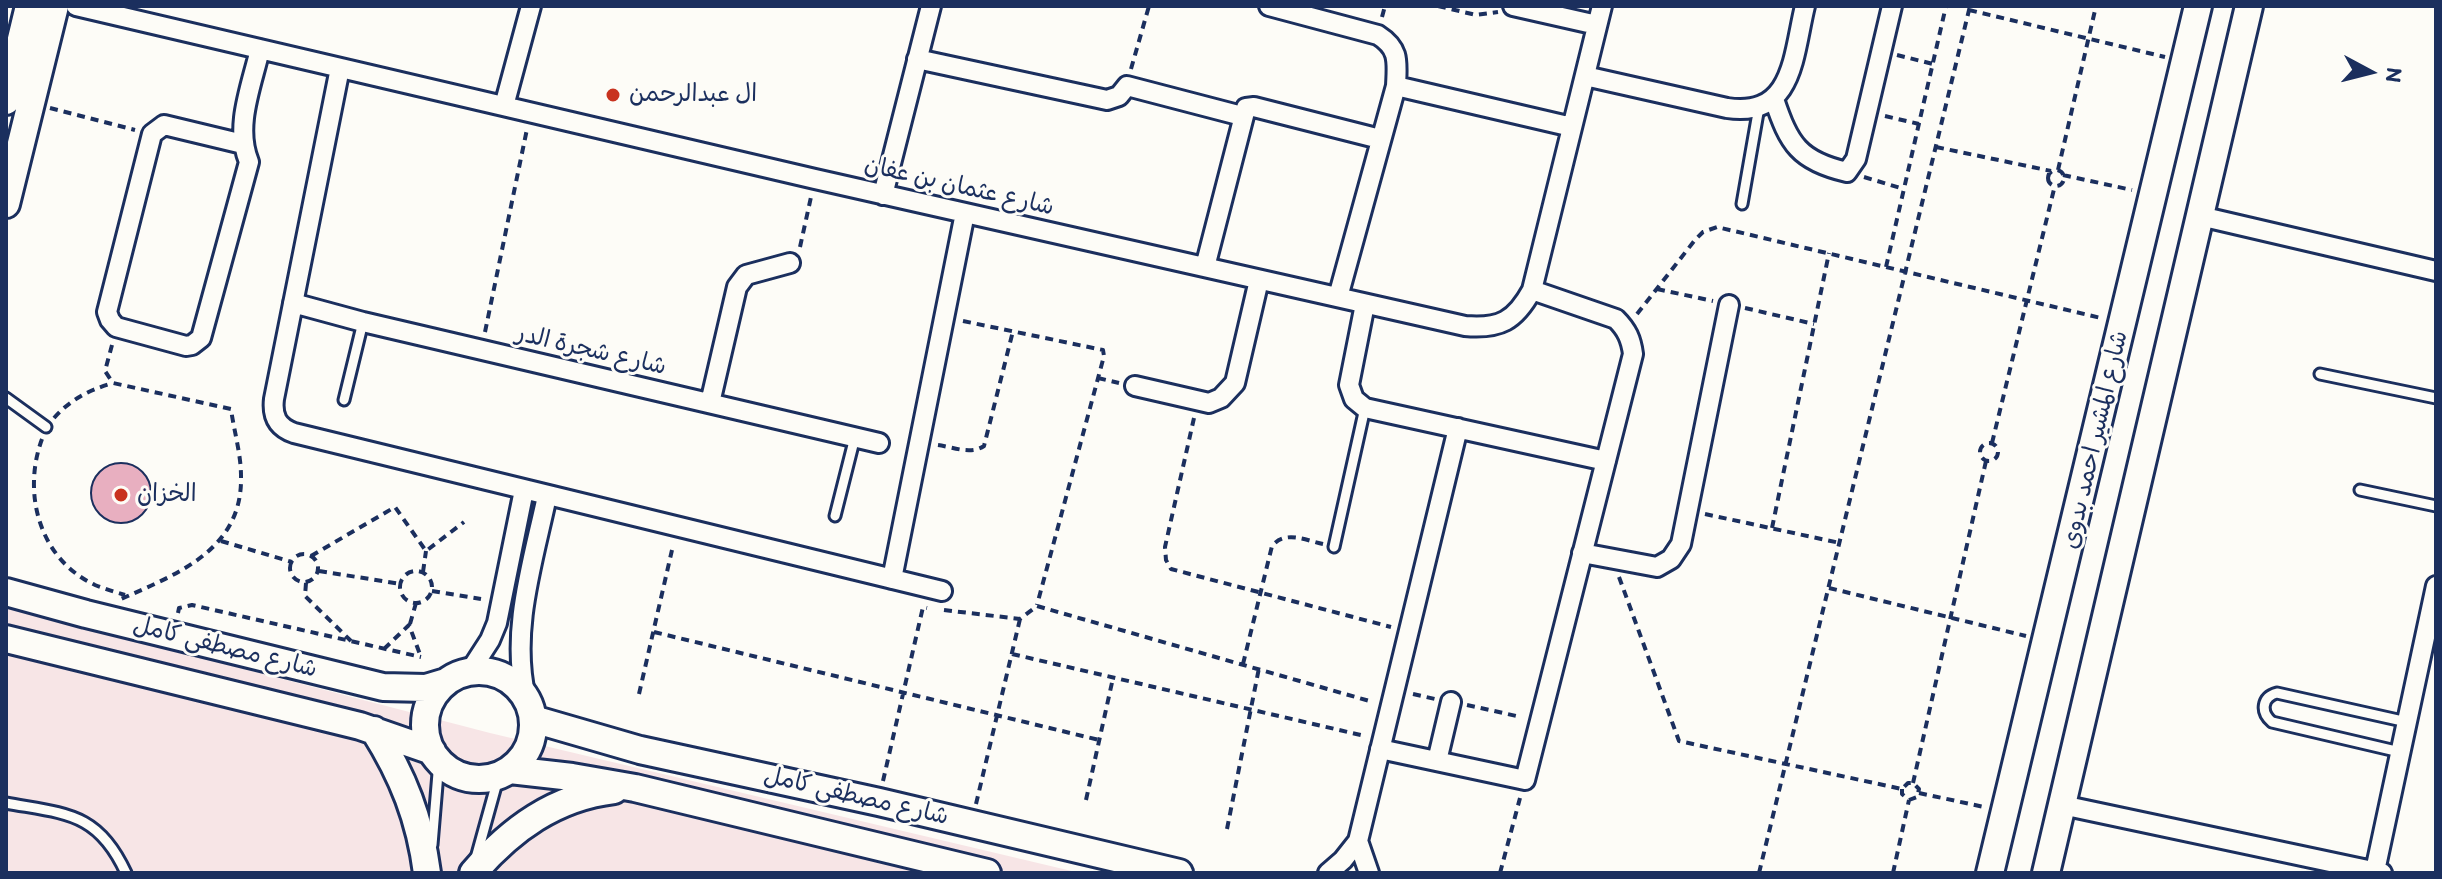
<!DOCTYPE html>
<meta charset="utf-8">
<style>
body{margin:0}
#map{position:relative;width:2442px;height:879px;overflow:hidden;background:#fdfcf7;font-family:Itim,sans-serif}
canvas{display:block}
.frame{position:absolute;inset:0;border:8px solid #1b2f5e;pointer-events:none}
.north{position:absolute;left:2330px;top:32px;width:80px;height:80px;-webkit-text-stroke:6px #fdfcf7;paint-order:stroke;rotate:97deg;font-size:22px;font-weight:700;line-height:32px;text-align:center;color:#1b2f5e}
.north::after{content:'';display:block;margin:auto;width:28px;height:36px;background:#1b2f5e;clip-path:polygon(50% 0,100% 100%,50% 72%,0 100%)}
</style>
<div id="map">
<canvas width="2442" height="879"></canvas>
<div class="frame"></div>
<div class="north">N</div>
</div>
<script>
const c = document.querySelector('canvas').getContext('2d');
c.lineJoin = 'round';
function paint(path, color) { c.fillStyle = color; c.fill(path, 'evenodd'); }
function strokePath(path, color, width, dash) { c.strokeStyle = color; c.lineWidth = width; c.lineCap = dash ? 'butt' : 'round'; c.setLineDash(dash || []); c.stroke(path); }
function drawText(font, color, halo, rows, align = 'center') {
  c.font = font + ' Itim,"Playpen Sans Arabic",sans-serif'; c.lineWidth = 6; c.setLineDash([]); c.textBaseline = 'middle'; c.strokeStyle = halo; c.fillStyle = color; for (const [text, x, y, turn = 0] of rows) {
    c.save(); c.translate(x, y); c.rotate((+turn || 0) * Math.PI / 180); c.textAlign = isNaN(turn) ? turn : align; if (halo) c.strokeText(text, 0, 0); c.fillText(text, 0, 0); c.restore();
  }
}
paint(new Path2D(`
 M6,607L490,733L1080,873H6Z`), '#f7e5e6');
const building = new Path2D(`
 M91 493a30 30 0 1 1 60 0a30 30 0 1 1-60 0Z`);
paint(building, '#e8afc0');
strokePath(building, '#1b2f5e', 2);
const lane = new Path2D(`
 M1742,204L1759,107
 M2320,374L2436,398
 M6,398L46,427
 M344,400L363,322
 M2360,490L2436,506
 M835,516L855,437
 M1334,547L1365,408
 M2400,752L2272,722C2260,712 2262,697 2277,693L2407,722
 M6,803C66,814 98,812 126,873
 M432,845L439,761
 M476,858L499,775`);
const street = new Path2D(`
 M76,6L815,179L1465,326C1500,329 1515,321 1532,290L1602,6
 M1269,6L1378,35C1400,49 1397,62 1396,86L1338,297
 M1513,6L1597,25
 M917,59L1107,100L1119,96L1127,86L1242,116
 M340,68L274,399C272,416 277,427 294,433L942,591
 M1585,76L1727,108C1794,118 1793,55 1805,6
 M1396,86L1572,127
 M1774,99C1789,144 1799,161 1847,172L1856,159L1892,6
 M504,106L531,6
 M243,144L164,125L152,134L107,312L110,320L116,327L186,346L192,345L201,338L249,162C234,126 252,85 260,49
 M883,195L931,6
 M2200,216L2436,271
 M1205,267L1246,108L1254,107L1380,139
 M293,303L363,322L879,443
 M1365,304L1349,385L1354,399L1365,408L1606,461
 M1135,386L1209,403L1221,398L1235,383L1259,280
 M710,403L737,287L746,275L790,263
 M1582,553L1657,567L1671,559L1681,544L1729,305
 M892,579L965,213
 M470,671L490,640L497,623L524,490
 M526,698C510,631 533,562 547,496
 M1380,749L1525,780L1633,354C1631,339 1627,330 1616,319L1532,290
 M1437,761L1451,702
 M2062,805L2382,873
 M1358,841L1369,873
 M2375,871L2436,586
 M1328,873L1343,860L1358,841L1458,428`);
const secondary = new Path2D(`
 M6,101L29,6
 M6,204L55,6
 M6,592L86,614L383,687L426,688L446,682
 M6,639L360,726L432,751
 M425 725a54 54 0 1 1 108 0a54 54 0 1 1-108 0Z
 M533,719L640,750L879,802L1179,873
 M374,730C403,776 420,819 427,873
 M510,770L572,777L635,788L987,873
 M473,873C511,829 555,797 614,790
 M1990,873L2198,6
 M2046,873L2249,6`);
strokePath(lane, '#1b2f5e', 15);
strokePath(street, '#1b2f5e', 24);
strokePath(secondary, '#1b2f5e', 32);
strokePath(new Path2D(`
 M1438,6L1476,15L1498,12
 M1969,10L2165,57
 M1382,17L1385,6
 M1897,55L1933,64
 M1131,69L1149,6
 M50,108L135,130
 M1885,116L1919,124
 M1936,147L2051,171
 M2058,170L2096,6
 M2048 178a8 8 0 1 1 16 0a8 8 0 1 1-16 0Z
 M2063,175L2132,190
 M1864,177L1904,189
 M800,247L811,197
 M1886,267L1946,6
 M1657,289L1713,301
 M1745,308L1814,324
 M1637,314L1695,240L1703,232L1717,227L2101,318
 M963,321L1103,350L1104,356L1037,605
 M485,332L527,129
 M112,345L105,371L113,383L231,409C234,431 241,454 241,476C243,550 177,574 121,599
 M1098,378L1119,383
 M54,418C71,399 89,390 113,383
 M1194,418L1165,547L1166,560L1171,569L1391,627
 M42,439C22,493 39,559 95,585C105,589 115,592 125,595
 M1980 452a9 9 0 1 1 18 0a9 9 0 1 1-18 0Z
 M1992,443L2055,185
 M938,445C952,447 971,455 984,446L1013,331
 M1705,514L1840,543
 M1772,528L1829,253
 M221,541L292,562
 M290 568a14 14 0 1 1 28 0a14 14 0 1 1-28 0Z
 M311,556L395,507L426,551L464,522
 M319,571L401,584
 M400 587a16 16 0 1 1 32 0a16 16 0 1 1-32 0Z
 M423,572L426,551
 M1619,577L1679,741L1902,789L1908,783H1913L1919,789L1917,797L1909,800L1902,794V789
 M306,583L305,596L351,641
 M1829,588L2026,636
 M432,591L481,599
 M944,610L1020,619L1037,606L1373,702
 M178,613L179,608L192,605L421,657
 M410,624L416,603
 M654,632L1099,740
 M384,649L409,625L421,657
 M1012,654L1365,736
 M1243,664L1272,546C1285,530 1305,540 1323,544
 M639,694L672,550
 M1413,694L1435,699
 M1467,705L1521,717
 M883,781L923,607L927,608
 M1913,783L1986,461
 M1919,793L1984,807
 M1086,800L1113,678
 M976,804L1020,619
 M1227,829L1259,668
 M1500,873L1520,798
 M1759,873L1970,6
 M1893,873L1909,800`), '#1b2f5e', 4, [8, 6]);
strokePath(lane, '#fdfcf7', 9);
strokePath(street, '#fdfcf7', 18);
strokePath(secondary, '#fdfcf7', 26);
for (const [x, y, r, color] of [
 [613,95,8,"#c8321e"],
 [121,495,8,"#c8321e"]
]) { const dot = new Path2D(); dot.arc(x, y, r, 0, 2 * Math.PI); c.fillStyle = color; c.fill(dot); strokePath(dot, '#fdfcf7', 3); }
drawText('24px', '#1b2f5e', '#fdfcf7', [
 ["ال عبدالرحمن",629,95],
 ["الخزان",137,495]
], 'left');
drawText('24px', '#1b2f5e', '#fdfcf7', [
 ["شارع عثمان بن عفان",959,187,13],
 ["شارع شجرة الدر",591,351,13],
 ["شارع المشير احمد بدوى",2096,440,-77],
 ["شارع مصطفى كامل",225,648,14],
 ["شارع مصطفى كامل",856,797,13]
]);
</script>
